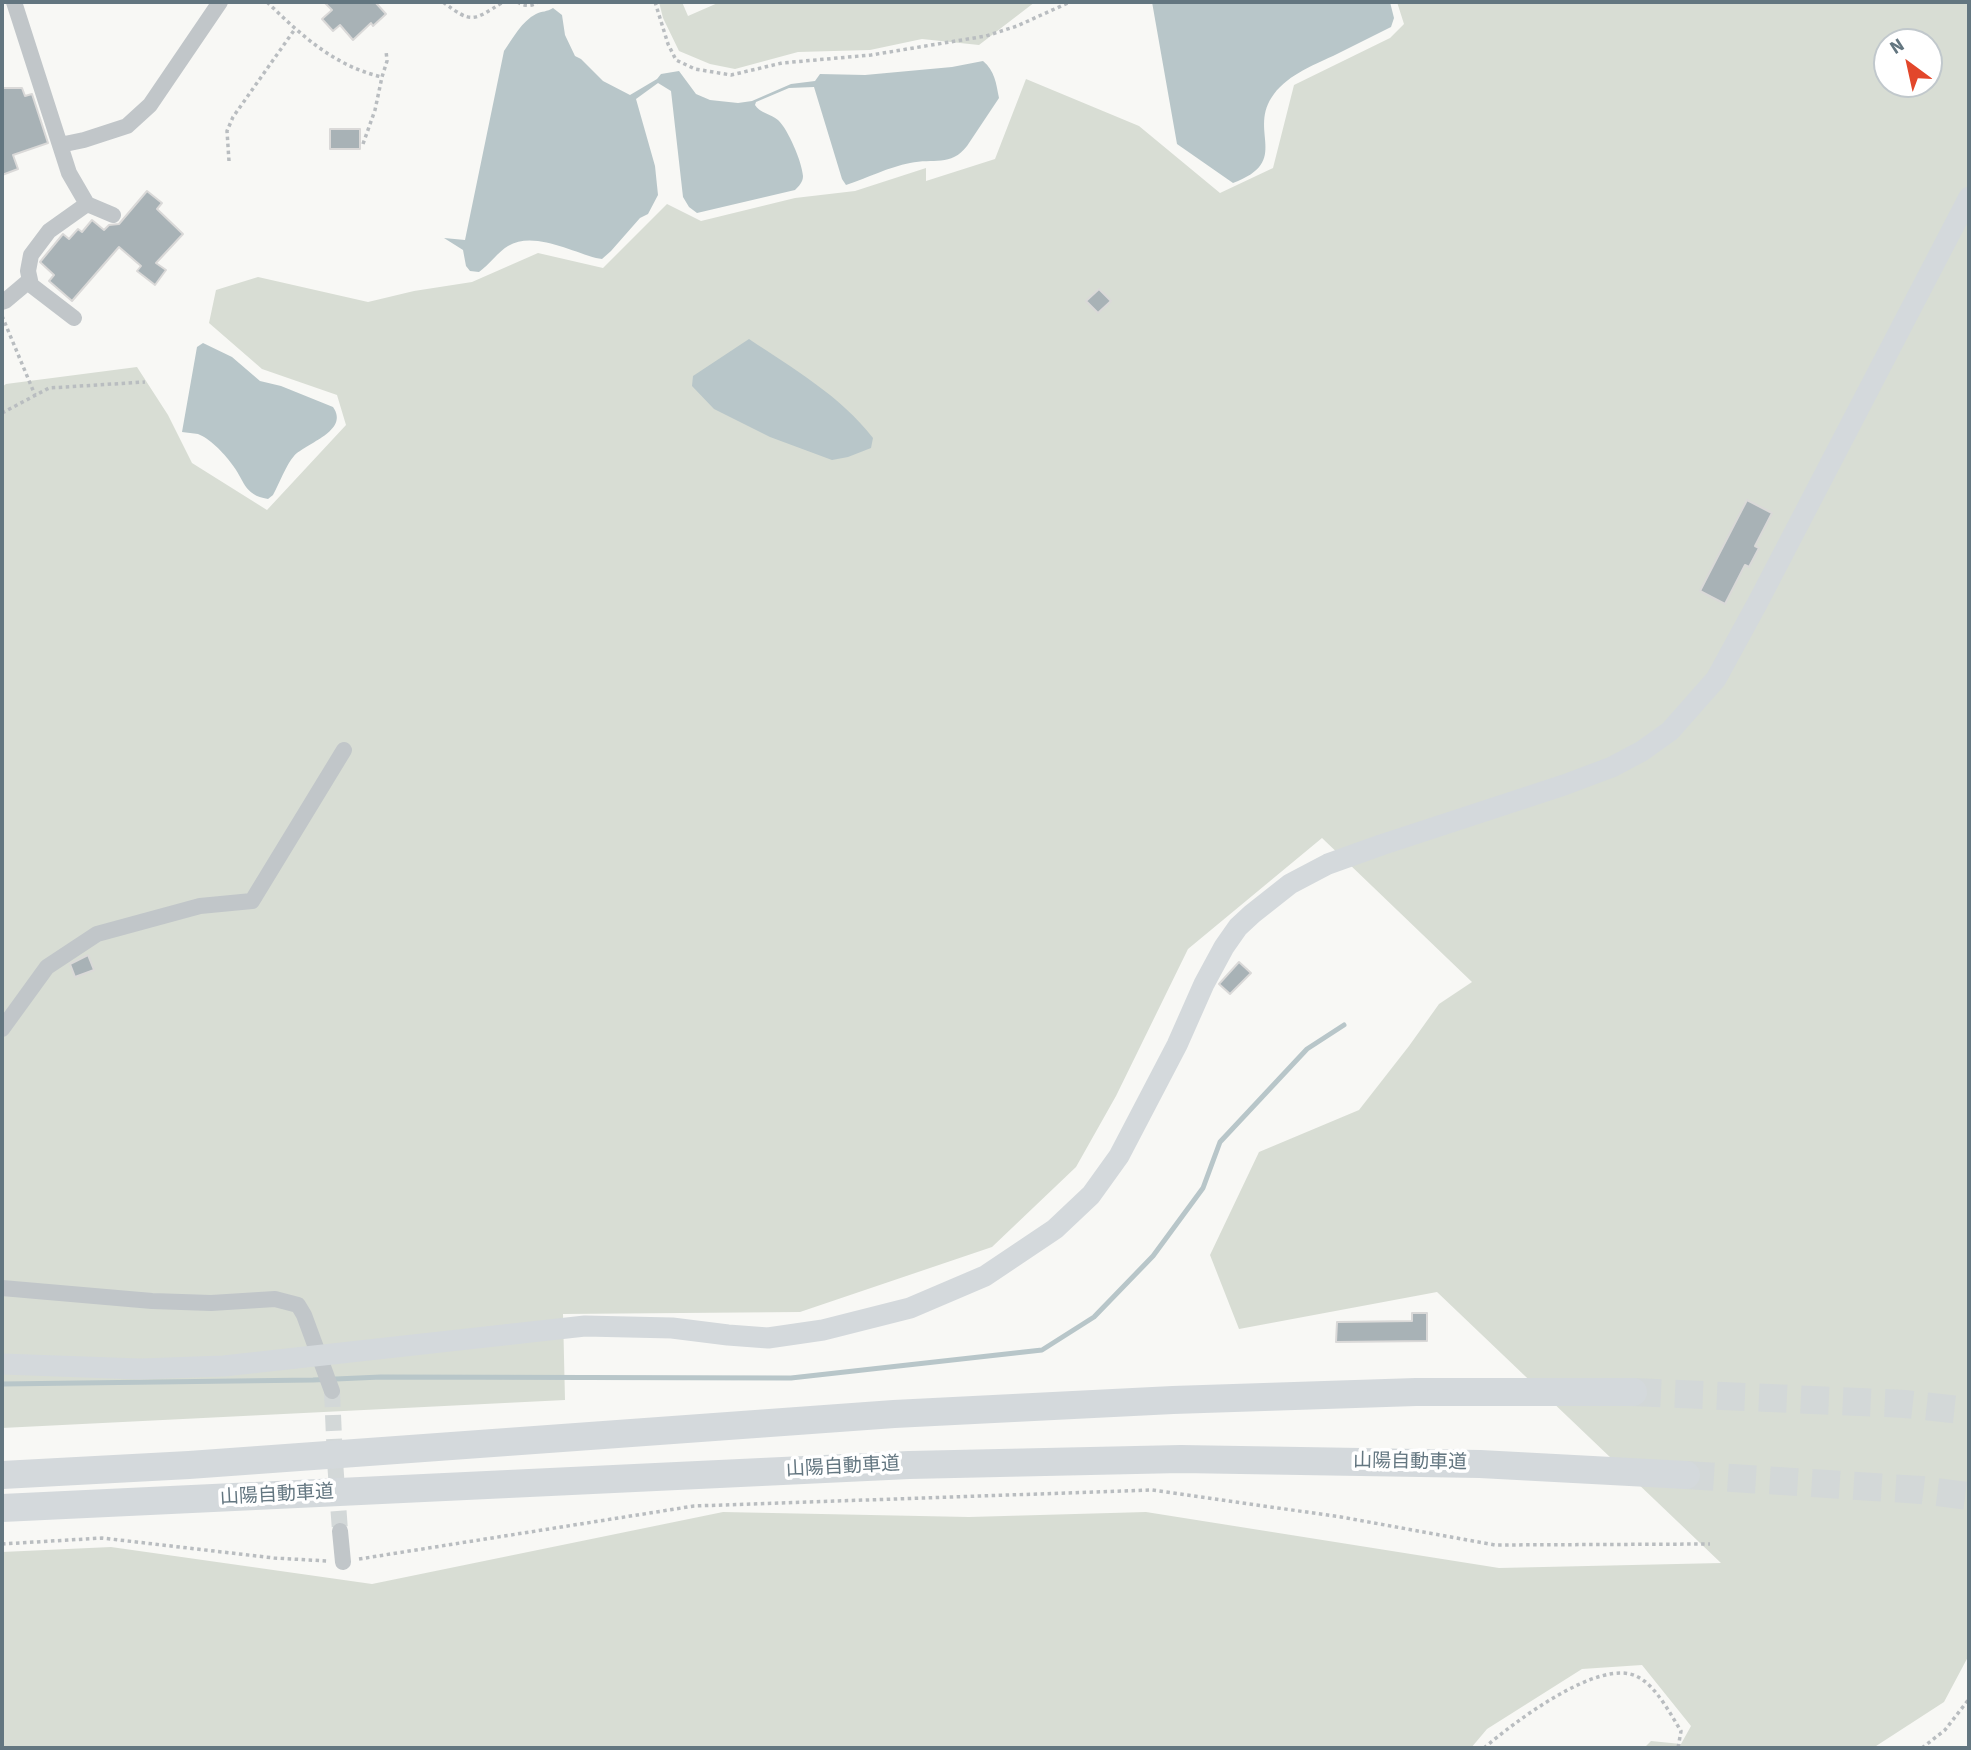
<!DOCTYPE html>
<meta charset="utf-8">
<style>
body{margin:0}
#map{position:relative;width:1971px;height:1750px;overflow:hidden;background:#f8f8f5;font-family:"Source Sans 3",sans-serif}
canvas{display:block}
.frame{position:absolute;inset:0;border:4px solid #637680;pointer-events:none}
.north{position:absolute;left:1873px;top:28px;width:70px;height:70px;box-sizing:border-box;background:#fff;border:2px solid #c1c8cc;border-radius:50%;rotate:327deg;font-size:19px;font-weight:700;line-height:28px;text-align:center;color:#637680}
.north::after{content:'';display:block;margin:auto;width:24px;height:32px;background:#e2472b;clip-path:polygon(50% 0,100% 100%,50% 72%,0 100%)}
</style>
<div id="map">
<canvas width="1971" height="1750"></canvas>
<div class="frame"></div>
<div class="north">N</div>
</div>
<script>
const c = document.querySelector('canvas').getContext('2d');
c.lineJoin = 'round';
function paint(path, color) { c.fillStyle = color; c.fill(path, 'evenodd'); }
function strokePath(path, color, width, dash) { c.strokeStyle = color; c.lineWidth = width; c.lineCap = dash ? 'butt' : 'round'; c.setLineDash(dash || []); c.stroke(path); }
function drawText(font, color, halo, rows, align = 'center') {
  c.font = font + ' "Source Sans 3","Noto Sans JP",sans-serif'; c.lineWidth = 7; c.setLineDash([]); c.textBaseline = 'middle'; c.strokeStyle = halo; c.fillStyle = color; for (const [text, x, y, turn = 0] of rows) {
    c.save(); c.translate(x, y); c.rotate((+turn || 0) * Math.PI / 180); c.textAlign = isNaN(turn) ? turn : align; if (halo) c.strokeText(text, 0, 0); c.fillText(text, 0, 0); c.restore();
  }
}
paint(new Path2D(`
 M659,2H682L688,16L720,2H1035L979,45L922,39L870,50L798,52L735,69L710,64L679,51L663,18Z
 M1397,2H1969V1655L1944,1702L1873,1748H1644L1651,1741L1681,1744L1691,1726L1642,1665L1582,1669L1487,1729L1471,1748H2V1552L111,1547L372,1584L723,1512L969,1517L1146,1512L1499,1568L1721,1563L1437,1292L1239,1329L1210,1255L1259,1152L1359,1110L1409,1046L1439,1004L1472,982L1322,838L1188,949L1116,1096L1076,1167L992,1247L800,1312L563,1314L565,1400L2,1428V387L6,384L137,367L168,415L192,463L267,510L346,425L337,395L262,369L209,323L216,290L258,277L368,302L414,291L472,282L538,253L603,268L667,204L701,221L795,198L855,191L926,168V181L995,159L1026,79L1139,126L1220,193L1273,168L1294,85L1390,38L1404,24ZM1887,42H1929V84H1887Z`), '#d8ddd4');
paint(new Path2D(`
 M1152,2H1390L1394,18L1391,27C1373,36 1355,45 1337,54C1316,64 1289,74 1274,94C1246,131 1293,161 1233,183L1177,144Z
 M553,8L562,15L565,35L575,56L581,59L603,81L630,95L657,79L661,74L679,71L696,94L710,100L738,103L752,101L791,84L815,81L820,74L865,75L952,67L983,61C995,71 996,83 999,98L967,146C951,167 933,158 910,163C889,167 867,178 846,185L842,179L814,87L789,88L756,102L755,105C760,113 771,114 778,120C788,129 802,162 803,176C803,182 799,186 795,190L697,213L689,207L683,197L671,91L658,83L636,99L655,166L658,195L648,214L640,218L611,251L602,259L596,258C570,251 533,231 508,246C499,251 489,265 479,272L470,271L466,266L463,250L444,238L465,240L504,51C513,38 522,21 536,14C542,11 547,12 553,8Z
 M749,339C792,368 841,396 873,438L871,448L848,457L832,460L770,437L714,409L692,386L693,376Z
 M203,343L232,357L260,381L281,386L333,407C350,431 306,443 294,456C286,465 279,484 273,495L268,499C243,495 245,480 231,463C224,453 209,438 198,434C193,433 187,433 182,432L197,347Z`), '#b8c6c9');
strokePath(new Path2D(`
 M2,1384L313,1380L381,1377L791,1378L1042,1350L1094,1317L1153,1256L1203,1188L1220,1142L1307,1049L1344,1025`), '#b8c6c9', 5);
const building = new Path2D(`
 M324,2H375L386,14L373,26L371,23L353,40L340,25L333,31L322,19L332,10Z
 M2,88H22L25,96L32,94L48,143L13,155L18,169L2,175Z
 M330,129H360V149H330Z
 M147,191L162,203L157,209L183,234L156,263L166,270L155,285L137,271L141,266L119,247L72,301L49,281L54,275L40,262L63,234L69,239L78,229L82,232L92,220L104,230L109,225L119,224Z
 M1099,289L1111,301L1098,313L1086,301Z
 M1747,500L1772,513L1755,546L1759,548L1749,567L1745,565L1725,604L1700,591Z
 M88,955L94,970L75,977L70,964Z
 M1239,962L1251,973L1230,994L1219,984Z
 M1412,1313H1427V1341L1336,1342L1337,1322L1412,1321Z`);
paint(building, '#a8b2b6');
strokePath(building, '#dad9d8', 2);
strokePath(new Path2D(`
 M332,1391L335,1461L340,1531`), '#d3d8d8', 16, [16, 8]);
strokePath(new Path2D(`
 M1633,1392L1905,1404L1969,1411
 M1686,1475L1921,1490L1969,1496`), '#d3d8d8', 28, [28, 14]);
strokePath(new Path2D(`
 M267,2C301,35 334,66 382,77
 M443,2C472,24 473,21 503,2
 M517,2C525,6 530,7 538,2
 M655,2L668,44L676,60L695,69L731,75L782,63L871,55L986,36L1017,26L1070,2
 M363,144L375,110L382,77L387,61L386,50
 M229,161L227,131L233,117L295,29
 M2,316L35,395
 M2,413L49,388L145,382
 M2,1544L102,1538L274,1558L327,1561
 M359,1559L694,1506L1152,1490L1341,1517L1495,1545L1710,1544
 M1484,1748C1512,1724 1600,1656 1638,1677C1656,1686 1671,1715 1681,1731L1678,1748
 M1922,1748L1945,1730L1969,1699`), '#b9bdc0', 3.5, [3.5, 3.5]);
strokePath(new Path2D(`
 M14,2L69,173L87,204L113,215
 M60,145L84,140L127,126L150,105L220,2
 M2,302L5,301L30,280
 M74,318L31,285L28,271L31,255L49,231L87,204
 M2,1029L47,967L97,934L200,906L252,901L344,750
 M2,1288L152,1301L211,1303L275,1299L298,1305L304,1315L332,1391
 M340,1531L343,1562`), '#c1c6c9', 16);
strokePath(new Path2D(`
 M2,1364L140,1369L224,1366L585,1326L672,1328L728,1335L768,1338L823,1330L910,1308L985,1276L1055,1229L1091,1195L1119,1156L1177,1045L1204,984L1224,947L1238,927L1252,914L1290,884L1328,864L1381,845L1564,785L1612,767L1642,751L1670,731L1716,679L1758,602L1969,197`), '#d4d9dc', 21);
strokePath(new Path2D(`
 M2,1475L189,1465L894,1414L1173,1400L1416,1392H1633
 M2,1508L909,1465L1181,1459L1480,1464L1686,1475`), '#d4d9dc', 28);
drawText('19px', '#637680', '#fff', [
 ["山陽自動車道",1410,1463,1],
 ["山陽自動車道",843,1468,-3],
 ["山陽自動車道",277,1496,-3]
]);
</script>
